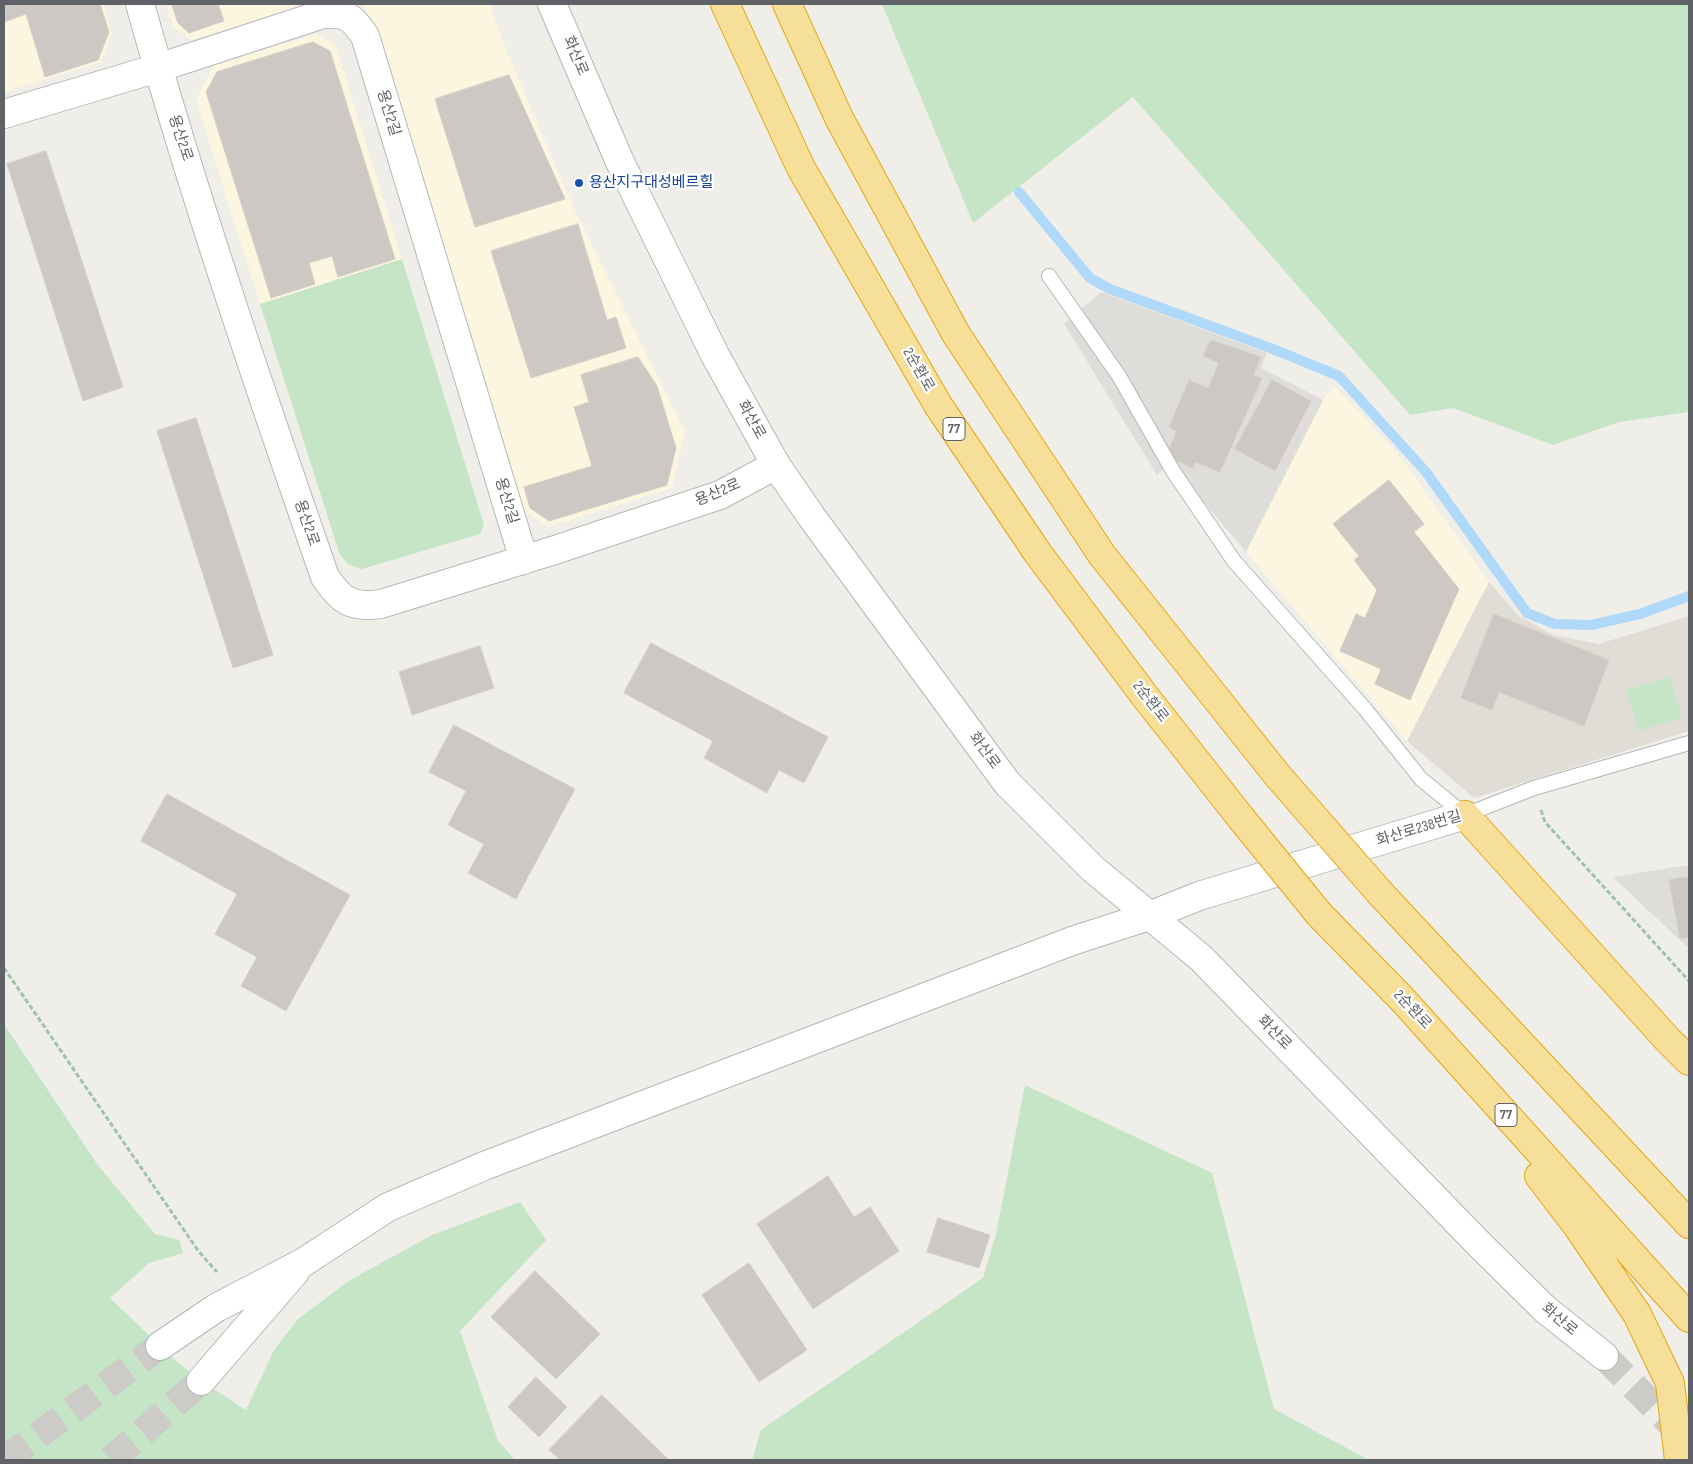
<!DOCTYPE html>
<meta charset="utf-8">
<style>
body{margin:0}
#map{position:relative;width:1693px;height:1464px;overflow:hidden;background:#f0eee8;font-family:"Sofia Sans Condensed",sans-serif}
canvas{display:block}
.frame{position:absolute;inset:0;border:5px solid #5f6267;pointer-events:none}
</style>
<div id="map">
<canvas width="1693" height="1464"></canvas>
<div class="frame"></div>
</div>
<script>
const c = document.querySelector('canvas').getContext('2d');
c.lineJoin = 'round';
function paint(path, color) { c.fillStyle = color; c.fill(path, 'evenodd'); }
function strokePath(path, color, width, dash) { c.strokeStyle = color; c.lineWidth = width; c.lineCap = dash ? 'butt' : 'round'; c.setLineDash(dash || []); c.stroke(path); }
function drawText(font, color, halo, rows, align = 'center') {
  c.font = font + ' "Sofia Sans Condensed","Noto Sans KR",sans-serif'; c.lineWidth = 4.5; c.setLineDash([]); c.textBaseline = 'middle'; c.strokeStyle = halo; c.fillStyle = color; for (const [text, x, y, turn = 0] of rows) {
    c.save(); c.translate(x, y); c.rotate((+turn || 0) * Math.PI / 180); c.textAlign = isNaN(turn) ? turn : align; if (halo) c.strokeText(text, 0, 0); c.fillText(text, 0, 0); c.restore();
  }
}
paint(new Path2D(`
 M4,4H103L112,33L101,62L4,92Z
 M166,4H312L191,40L174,27Z
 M363,4H489L506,50L575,211L685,432L672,488L548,527L521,510Z
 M316,34L335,44L402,259L260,304L196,100L214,65Z
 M1334,386L1400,456L1489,582L1407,741L1246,552L1323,400Z`), '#fcf6e1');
paint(new Path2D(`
 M1101,292L1267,353L1261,368L1323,400L1246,552L1170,462L1157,475L1064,324Z
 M1689,865V949L1613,877Z`), '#dfddda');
paint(new Path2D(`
 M1489,582L1519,616L1553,635L1599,644L1689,616V731L1474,798L1407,741Z`), '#e0ddd6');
paint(new Path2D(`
 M882,4H1689V412L1619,422L1553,445L1453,408L1410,415L1133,97L973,223Z
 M402,259L484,525L480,534L362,569L348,564L340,555L260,304Z
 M1669,677L1682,717L1639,731L1626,690Z
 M4,1024L97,1164L155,1234L179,1240L183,1253L149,1263L110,1298L175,1360L201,1381L246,1410L274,1350L298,1319L350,1280L432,1235L520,1202L546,1240L460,1331L498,1441L515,1460H4Z
 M1025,1085L1212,1173L1274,1409L1369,1460H752L761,1430L983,1278L996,1234Z`), '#c6e5c7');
strokePath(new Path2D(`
 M1019,192L1090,278L1110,289L1273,349L1339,376L1426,472L1527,613L1555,624L1591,625L1640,614L1689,596`), '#afd8f9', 10);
const building = new Path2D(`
 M4,4H100L109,32L98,60L45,77L26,14L4,22Z
 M172,4H218L224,21L189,33L178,23Z
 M313,42L330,51L395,259L338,277L332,256L309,263L315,284L271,298L206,92L217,72Z
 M509,75L565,199L475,227L435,99Z
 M46,151L123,387L83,401L7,164Z
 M578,224L607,320L616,317L626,348L531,378L491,251Z
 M1211,340L1261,357L1253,375L1262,378L1220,472L1196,462L1192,468L1166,456L1177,431L1169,427L1189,380L1208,388L1219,363L1203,356Z
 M638,357L657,386L676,448L667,485L549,521L530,508L524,487L592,466L574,407L589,402L581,375Z
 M1272,380L1311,401L1275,471L1235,449Z
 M196,418L273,655L233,668L157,431Z
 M1389,480L1424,524L1414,532L1459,589L1410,700L1375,684L1381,669L1340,651L1356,614L1365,618L1377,590L1354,560L1359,556L1333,524Z
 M1494,614L1609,660L1584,726L1499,692L1492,710L1461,698Z
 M651,643L828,737L804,783L779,770L767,793L704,758L713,741L624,693Z
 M480,646L494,688L412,715L399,672Z
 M454,725L575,789L516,899L468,873L484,844L448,825L466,791L429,772Z
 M167,794L350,895L286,1011L241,986L257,957L215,934L237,894L141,841Z
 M1689,877V937L1680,939L1669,880Z
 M828,1176L854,1217L870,1207L899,1251L813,1309L757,1224Z
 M938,1218L990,1235L979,1268L927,1252Z
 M749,1263L807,1350L759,1382L702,1295Z
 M535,1271L600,1334L556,1379L491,1317Z
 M536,1377L567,1407L539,1437L508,1407Z
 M602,1395L669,1460H560L549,1450Z`);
paint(building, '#ccc9c4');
strokePath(building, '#d4d0c6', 1);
strokePath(new Path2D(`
 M1604,1356L1685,1438
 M4,1460L160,1346
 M111,1460L201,1381`), '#cccbc8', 28, [28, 14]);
const lane = new Path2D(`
 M1049,276L1119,376L1173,471L1234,561L1365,709L1421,779L1465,815L1534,788L1689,743`);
const street = new Path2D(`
 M140,4C194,197 259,387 325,577C341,601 351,608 381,604L555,550L720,495L776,465
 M4,114L158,68L323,14C347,13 351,16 365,36L524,560`);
const secondary = new Path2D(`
 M552,4L620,162L715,355L776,465L811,516L1007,783L1093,869L1201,958L1481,1246L1546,1310L1604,1356
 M160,1346L216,1308L304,1262L388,1207L484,1166L1072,941L1149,916L1199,896L1465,815
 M201,1381L295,1272`);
const highway = new Path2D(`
 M725,4L801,168L938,405L1037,552L1144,695L1241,818
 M787,4L839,118L956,334L1102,555L1278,776
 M1465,815L1667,1039L1689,1061
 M1381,894L1689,1224
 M1319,914L1402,999L1689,1318
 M1539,1176L1578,1227L1637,1314L1670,1383L1679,1460`);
strokePath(lane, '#b5b7bb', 16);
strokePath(street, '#b5b7bb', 30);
strokePath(secondary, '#b4b6bb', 30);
strokePath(highway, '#e7a611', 30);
strokePath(new Path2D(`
 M1541,810L1545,822L1689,981
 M4,968L199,1252L217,1272`), '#9fc3a9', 3, [5, 2.5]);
strokePath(lane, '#fff', 14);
strokePath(street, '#fff', 28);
strokePath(secondary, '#fff', 28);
strokePath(highway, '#f6df99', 28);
const highwayBridge = new Path2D(`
 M1278,776L1381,894
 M1241,818L1319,914`);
strokePath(highwayBridge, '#e7a611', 30, []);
strokePath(highwayBridge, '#f6df99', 28);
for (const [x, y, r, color] of [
 [579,183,5,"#1a4fb4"]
]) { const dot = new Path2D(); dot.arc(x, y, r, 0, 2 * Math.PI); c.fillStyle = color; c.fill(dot); strokePath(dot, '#fff', 2); }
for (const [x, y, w] of [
 [954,429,22],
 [1506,1115,22]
]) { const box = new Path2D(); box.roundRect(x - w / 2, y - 11.5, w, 23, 4); c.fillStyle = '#fff'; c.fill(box); strokePath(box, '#5f6267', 1); }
drawText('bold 14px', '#5f6267', null, [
 ["77",954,429],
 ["77",1506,1115]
]);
drawText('15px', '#5f6267', '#fff', [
 ["화산로",575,56,67],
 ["용산2길",388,113,73],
 ["용산2로",180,138,72],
 ["2순환로",918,370,60],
 ["화산로",751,420,61],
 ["용산2로",718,493,-23],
 ["용산2길",506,501,73],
 ["용산2로",306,523,71],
 ["2순환로",1150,702,52],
 ["화산로",984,751,54],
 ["화산로238번길",1419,829,-17],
 ["2순환로",1412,1010,47],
 ["화산로",1274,1033,46],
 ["화산로",1559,1320,40]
]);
drawText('15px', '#164399', '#fff', [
 ["용산지구대성베르힐",589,183]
], 'left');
</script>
